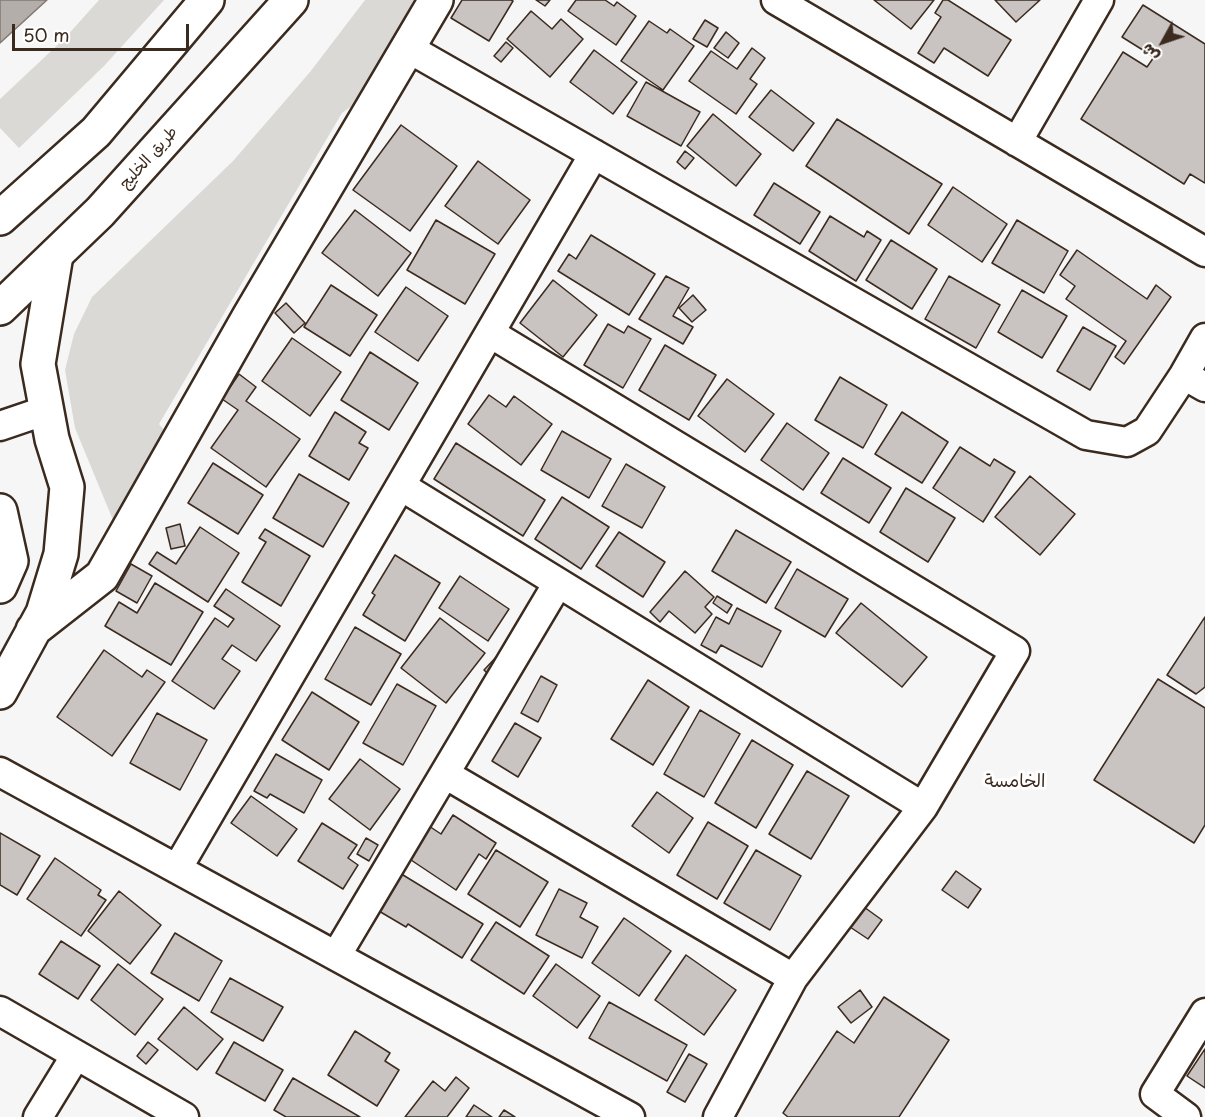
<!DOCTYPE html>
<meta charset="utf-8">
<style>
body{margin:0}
#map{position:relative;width:1205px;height:1117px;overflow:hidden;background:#f7f6f6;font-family:"Playpen Sans","Playpen Sans Arabic",sans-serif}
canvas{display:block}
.north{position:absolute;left:1133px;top:12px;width:60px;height:60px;-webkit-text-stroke:4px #fff;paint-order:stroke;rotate:230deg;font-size:16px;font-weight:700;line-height:24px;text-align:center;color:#3b2a1e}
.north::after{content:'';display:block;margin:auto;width:21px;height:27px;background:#3b2a1e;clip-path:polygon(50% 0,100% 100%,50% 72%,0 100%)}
.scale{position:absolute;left:12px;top:24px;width:177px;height:27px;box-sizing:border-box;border:3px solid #3b2a1e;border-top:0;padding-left:8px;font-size:18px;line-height:21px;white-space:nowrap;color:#3b2a1e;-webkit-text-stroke:4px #fff;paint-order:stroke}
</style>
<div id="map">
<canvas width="1205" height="1117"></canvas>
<div class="north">ش</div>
<div class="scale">50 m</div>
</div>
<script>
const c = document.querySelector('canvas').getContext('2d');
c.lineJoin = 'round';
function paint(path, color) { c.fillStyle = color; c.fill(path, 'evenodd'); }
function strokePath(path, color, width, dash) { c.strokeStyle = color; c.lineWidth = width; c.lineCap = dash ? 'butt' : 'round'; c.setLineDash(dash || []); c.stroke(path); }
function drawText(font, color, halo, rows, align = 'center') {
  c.font = font + ' "Playpen Sans","Playpen Sans Arabic",sans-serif'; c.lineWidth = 6; c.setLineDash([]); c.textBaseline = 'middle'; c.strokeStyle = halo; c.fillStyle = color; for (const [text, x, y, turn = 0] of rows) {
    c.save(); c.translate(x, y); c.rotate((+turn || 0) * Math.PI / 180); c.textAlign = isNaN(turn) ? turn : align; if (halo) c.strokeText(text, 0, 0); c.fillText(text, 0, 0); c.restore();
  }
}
paint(new Path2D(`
 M99,0H164L104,66L19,148L0,128V99L65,38Z
 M365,0H414L397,34L353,105L342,113L159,424L167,434L115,525L75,428L65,370L74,334L92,297L233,161L310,72Z`), '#dbd9d6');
const water = new Path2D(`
 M0,0H47L0,43Z`);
paint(water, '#b4aeaa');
strokePath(water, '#847972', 1.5);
const building = new Path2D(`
 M462,0H511L513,1L489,41L451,18Z
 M536,0H550L545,6Z
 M576,0H605L614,6L617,2L636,16L616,45L568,11Z
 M874,0H934L911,29Z
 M943,0H948L1011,40L988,76L944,48L934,63L918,53L941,17L935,13Z
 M995,0H1040L1016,22Z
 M1143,5L1205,44V183L1190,174L1184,184L1081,119L1123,52L1147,67L1154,57L1122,37Z
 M531,11L552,29L561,19L583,39L550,77L507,39Z
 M705,20L718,28L707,47L693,39Z
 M649,21L667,33L670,29L694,46L663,90L621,61Z
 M726,32L739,43L728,58L714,48Z
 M506,42L513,48L501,62L494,56Z
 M752,48L765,58L750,79L757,84L736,114L689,81L711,51L737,69Z
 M594,50L637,82L613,114L570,82Z
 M646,82L700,112L681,146L627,116Z
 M771,90L814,123L793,151L749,117Z
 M713,114L761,154L736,186L687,146Z
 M837,119L942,184L909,234L806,166Z
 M401,125L457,166L410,231L353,190Z
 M685,151L694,158L685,169L677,162Z
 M478,161L530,200L498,244L445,206Z
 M774,183L820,212L800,244L754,215Z
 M953,187L1007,224L982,262L928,225Z
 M355,210L411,253L378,296L322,253Z
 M830,216L864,237L867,231L881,240L856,281L809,251Z
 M436,220L495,254L465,304L407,270Z
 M1017,220L1068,251L1044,293L992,263Z
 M591,235L655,274L629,315L558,271L569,254L576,259Z
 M891,240L937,269L912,309L866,280Z
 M1077,250L1147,299L1156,285L1171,297L1124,364L1115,357L1126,341L1066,299L1075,286L1060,275Z
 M666,276L689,288L673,316L693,327L683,344L639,319Z
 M949,276L1000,305L976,348L925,319Z
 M553,280L597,315L563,357L520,323Z
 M331,285L377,315L350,356L304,327Z
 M406,287L448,316L418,361L375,332Z
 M1022,290L1067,316L1042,358L998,332Z
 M693,295L706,310L692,322L679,308Z
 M286,303L305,323L294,333L275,313Z
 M608,324L624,333L628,326L651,339L623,388L584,365Z
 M1083,327L1116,346L1090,390L1057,371Z
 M292,338L341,372L310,416L262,381Z
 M665,345L716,375L689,420L639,390Z
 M370,352L418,383L389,430L341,400Z
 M239,374L256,387L246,401L300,439L266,487L211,448L238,410L222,399Z
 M840,377L887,405L863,448L815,420Z
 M727,379L774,414L745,452L698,416Z
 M489,395L506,407L514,396L552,424L521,465L468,424Z
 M335,412L366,432L359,443L368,448L349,480L309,456Z
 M902,412L948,442L922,483L875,454Z
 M787,423L829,453L803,490L761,460Z
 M562,431L611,459L589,498L541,470Z
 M456,443L545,500L523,536L434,479Z
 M960,447L990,466L994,459L1015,472L983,522L933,488Z
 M843,458L891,488L869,523L821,493Z
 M213,463L263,495L238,534L188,503Z
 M626,464L665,487L642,528L602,506Z
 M299,474L349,503L323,547L273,518Z
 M1030,476L1075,514L1040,555L995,517Z
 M906,488L955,518L928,562L880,532Z
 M562,497L609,527L581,569L535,539Z
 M180,524L185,546L171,549L166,528Z
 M200,527L239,553L208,602L149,564L157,552L176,564Z
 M265,529L310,556L281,606L242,582L266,542L259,538Z
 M736,530L791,562L766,603L712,571Z
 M619,532L665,562L643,597L596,566Z
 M395,555L440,583L405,641L363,615L375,595L372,593Z
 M131,564L152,576L137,603L116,591Z
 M797,569L848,599L825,637L775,608Z
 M685,571L714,597L705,607L712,614L695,633L669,611L660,622L650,612Z
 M460,576L509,609L488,641L439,608Z
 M155,583L203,612L171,665L105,626L119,602L137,613Z
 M226,589L280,626L256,661L232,645L222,659L240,671L214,709L172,681L215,618L228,627L234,619L214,606Z
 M717,596L732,605L727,613L713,603Z
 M861,603L927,657L902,687L836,633Z
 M737,608L781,631L762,667L721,645L716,653L701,645L716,617L729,624Z
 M1205,617V687L1196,694L1167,675Z
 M440,618L485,653L446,703L401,668Z
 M355,627L401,654L371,705L325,679Z
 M104,650L142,677L147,670L165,682L112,756L57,717Z
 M499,654L508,661L492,678L484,670Z
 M541,676L557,685L538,722L521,713Z
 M1158,679L1205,708V825L1194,843L1094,780Z
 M648,680L689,707L653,765L611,739Z
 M397,684L436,706L403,765L363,743Z
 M312,692L359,722L329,770L282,740Z
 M700,710L740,734L704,797L664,774Z
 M157,713L207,740L180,790L130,763Z
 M515,723L541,738L518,777L492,761Z
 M752,740L793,765L756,828L715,803Z
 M276,754L322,780L304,813L270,794L267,798L254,791Z
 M360,759L400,789L370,830L329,799Z
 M807,771L849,796L811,859L769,834Z
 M657,792L693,818L669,853L632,826Z
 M251,796L297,829L277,856L231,823Z
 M453,815L496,843L486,859L479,854L456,890L405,856L426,824L441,834Z
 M708,822L748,846L717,899L677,875Z
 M322,823L357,845L348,858L358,865L343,889L298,861Z
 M0,833L40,856L17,895L0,885Z
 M366,838L378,845L369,861L357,854Z
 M496,850L548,882L520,927L468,894Z
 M756,850L801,876L770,930L724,903Z
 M55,858L101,890L98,895L106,900L81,936L27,899Z
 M390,867L483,924L462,958L408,924L406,927L367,904Z
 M956,871L981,889L968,908L942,890Z
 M559,889L587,903L580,917L598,927L582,958L536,935Z
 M119,891L161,925L130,964L88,931Z
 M864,907L882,920L868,939L850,927Z
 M624,918L671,951L639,996L592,963Z
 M496,922L549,956L524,994L471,960Z
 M175,933L222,961L199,1001L151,973Z
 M61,941L100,966L78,999L39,974Z
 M686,955L736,990L704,1035L655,1000Z
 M118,964L163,999L135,1035L91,1000Z
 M556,964L600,996L577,1028L533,996Z
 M230,978L283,1007L263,1041L211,1012Z
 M860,990L872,1007L851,1023L838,1007Z
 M884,997L949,1040L899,1117H788L783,1113L837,1031L854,1043Z
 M609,1002L687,1045L667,1081L589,1038Z
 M184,1007L223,1039L197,1070L158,1039Z
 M355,1031L390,1053L385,1061L399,1070L377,1106L328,1075Z
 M148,1042L158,1050L146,1064L137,1056Z
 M234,1042L283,1070L265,1101L216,1073Z
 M1205,1049V1088L1187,1076Z
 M689,1054L707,1064L685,1102L667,1092Z
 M456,1077L469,1088L447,1117H405L433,1081L445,1091Z
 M293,1078L360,1117H286L274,1110Z
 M474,1105L492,1117H466Z
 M504,1110L515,1117H499Z`);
paint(building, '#c9c3c1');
strokePath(building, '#3b2a1e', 1.5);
const street = new Path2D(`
 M776,0L1205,252
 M408,48L1086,435L1127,442L1147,431L1184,375L1205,338
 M1017,142L1099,0
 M1184,375L1205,387
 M0,426L47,410
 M401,486L923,807L1015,651L490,333
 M0,772L630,1117
 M445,774L793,978L718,1117
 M177,869L594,154
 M336,956L558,583
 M793,978L923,807
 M0,1011L184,1117
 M38,1117L76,1055
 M1186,1117L1155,1094L1205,1013`);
const secondary = new Path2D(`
 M0,511L11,561L0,586
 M33,630L102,576L249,317L436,0
 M0,692L43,613L61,554L67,487L52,439L38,364L56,255`);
const primary = new Path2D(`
 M0,218L96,132L207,0
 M0,308L100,212L291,0`);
strokePath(street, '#3b2a1e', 33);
strokePath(secondary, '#3b2a1e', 38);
strokePath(primary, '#3b2a1e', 38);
strokePath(street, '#fff', 28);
strokePath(secondary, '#fff', 33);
strokePath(primary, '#fff', 33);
drawText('16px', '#3b2a1e', '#fff', [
 ["طريق الخليج",149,158,-48]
]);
drawText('18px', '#3b2a1e', '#fff', [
 ["الخامسة",1015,782]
]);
</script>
